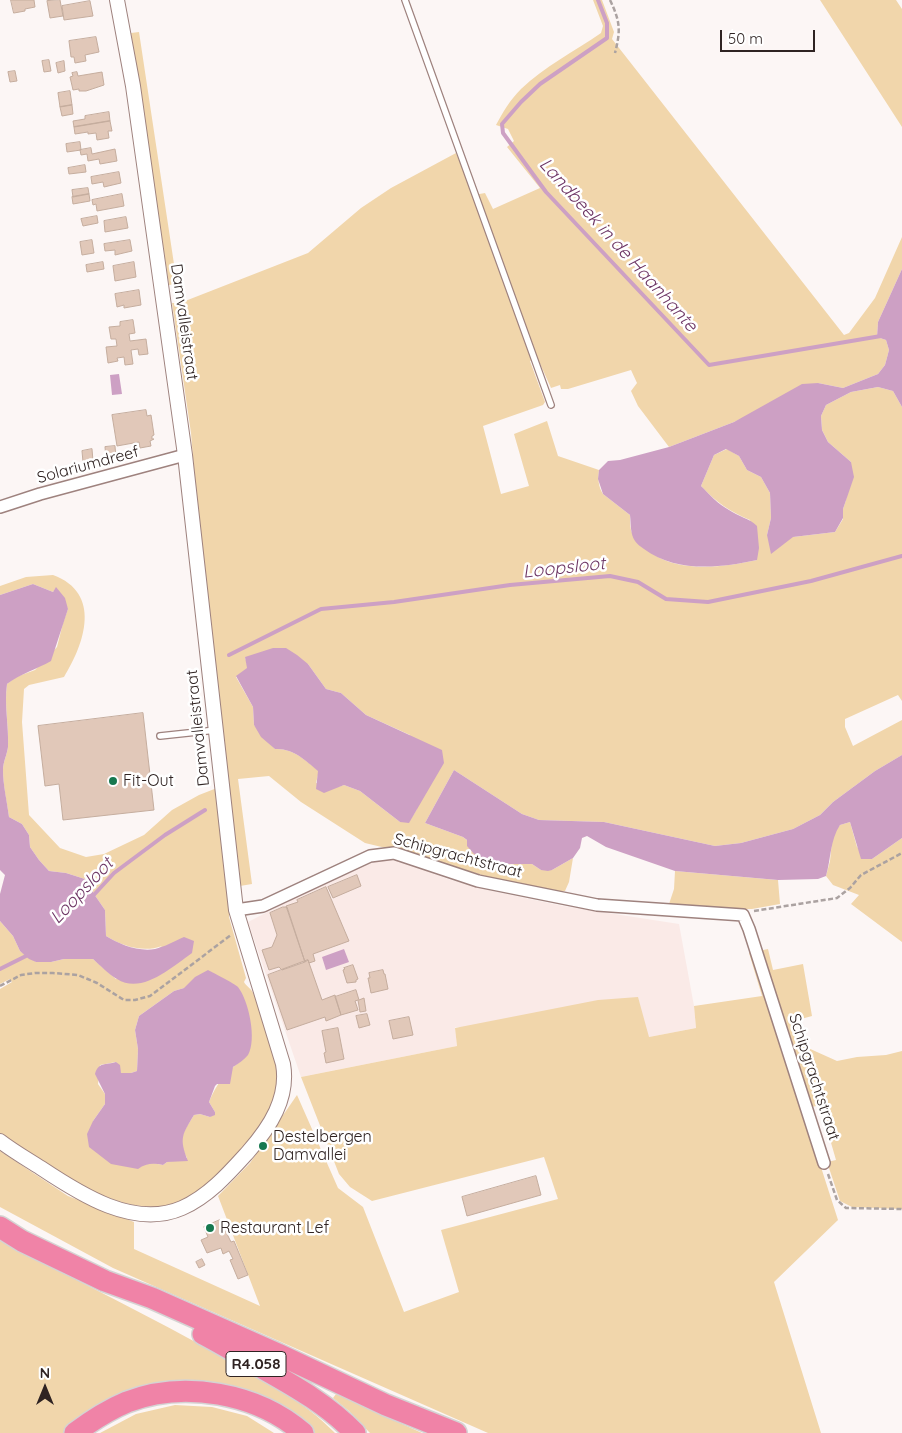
<!DOCTYPE html>
<style>
body{margin:0}
#map{position:relative;width:902px;height:1433px;overflow:hidden;background:#fcf6f5;font-family:Quicksand,sans-serif}
canvas{display:block}
.north{position:absolute;left:20px;top:1363px;width:50px;height:50px;-webkit-text-stroke:4px #fff;paint-order:stroke;rotate:0deg;font-size:14px;font-weight:700;line-height:20px;text-align:center;color:#2f2322}
.north::after{content:'';display:block;margin:auto;width:18px;height:22px;background:#2f2322;clip-path:polygon(50% 0,100% 100%,50% 72%,0 100%)}
.scale{position:absolute;left:720px;top:30px;width:95px;height:22px;box-sizing:border-box;border:2px solid #2f2322;border-top:0;padding-left:6px;font-size:15px;line-height:18px;white-space:nowrap;color:#2f2322;-webkit-text-stroke:4px #fff;paint-order:stroke}
</style>
<div id="map">
<canvas width="902" height="1433"></canvas>
<div class="north">N</div>
<div class="scale">50 m</div>
</div>
<script>
const c = document.querySelector('canvas').getContext('2d');
c.lineJoin = 'round';
function paint(path, color) { c.fillStyle = color; c.fill(path, 'evenodd'); }
function strokePath(path, color, width, dash) { c.strokeStyle = color; c.lineWidth = width; c.lineCap = dash ? 'butt' : 'round'; c.setLineDash(dash || []); c.stroke(path); }
function drawText(font, color, halo, rows, align = 'center') {
  c.font = font + ' Quicksand,sans-serif'; c.lineWidth = 5; c.setLineDash([]); c.textBaseline = 'middle'; c.strokeStyle = halo; c.fillStyle = color; for (const [text, x, y, turn = 0] of rows) {
    c.save(); c.translate(x, y); c.rotate((+turn || 0) * Math.PI / 180); c.textAlign = isNaN(turn) ? turn : align; if (halo) c.strokeText(text, 0, 0); c.fillText(text, 0, 0); c.restore();
  }
}
paint(new Path2D(`
 M390,859L409,864L448,879L492,891L563,906L679,924L694,1006L696,1028L649,1037L455,1027L457,1046L301,1077L248,922L336,877L361,866L380,860Z`), '#faeae7');
paint(new Path2D(`
 M593,0H602L614,32L612,39L844,335L849,333L875,298L902,237V269L878,322L877,337L886,340L889,350L885,365L878,374L843,388L818,383L734,422L669,447L638,406L631,391L637,383L631,370L568,389H561L560,385L551,388L537,357L530,361L545,402L543,405L483,426L501,494L529,486L514,434L547,421L558,456L599,470C598,479 598,486 603,494L630,515C630,520 630,526 631,530C632,535 637,539 640,543C669,575 719,568 757,560L750,520C729,511 717,503 701,486L714,455L727,449L739,456L747,470L761,477L770,493L771,518L767,535L793,537L835,532L843,519V509L846,500L851,462L828,442L822,430L821,416L826,405L851,392L878,387L893,391L902,407V701L898,695L845,719V727L853,746L902,720V755L875,771L833,802L820,815L793,829L741,843L715,846L604,822L539,820L522,814L454,770L425,823L463,837L496,864H532L541,870H552L573,858L569,882L565,891H551L512,884L415,855L365,843L301,802L269,776L238,779L252,884L240,886L198,519L191,433L172,303H180L308,253L361,208L391,188L456,153L474,195L485,193L493,209L540,188L507,147L514,141L508,129L496,125C503,112 510,100 521,89C544,67 575,51 601,33L603,26ZM245,657L308,664L326,689L341,693L366,715L410,735L417,809L409,822H400L360,791L344,785L338,787L316,783L319,771C305,760 293,748 275,749L254,725L253,707L236,677L248,668Z
 M820,0H896L902,9V127Z
 M139,32L177,284L169,285L131,33Z
 M53,575C102,593 85,643 64,677L29,685L24,689L22,722L29,815L60,848L86,857L104,854L144,835L172,810L199,795L217,788L229,905V917L246,978L244,982C246,986 251,988 253,993C261,1006 265,1022 269,1036C271,1045 276,1055 277,1065C284,1107 246,1152 215,1177C197,1192 180,1206 156,1207C102,1208 43,1162 0,1133V989L12,982L10,979L0,984V921L13,936L20,951L36,962H51L64,959H93L116,979L162,946C143,953 122,946 106,936L105,910L94,894L88,880L66,873L49,871L39,860L30,847L29,835L22,824L9,817C7,802 3,786 3,770C3,762 7,755 8,747C9,726 4,705 7,684L16,677L35,670L57,647L63,623L68,609L56,588L53,592L33,584L0,595V586L26,577ZM184,988L241,1061C225,1072 216,1085 209,1102L215,1112L210,1117L200,1114L194,1115C183,1133 177,1138 187,1158L167,1162L163,1165L153,1163L142,1165L93,1121L105,1104V1094L98,1084L100,1065L116,1062L121,1073H131L137,1071L138,1049L135,1030L139,1016L174,991Z
 M850,822L857,847L872,859L902,838V942L851,904L859,895L833,885L826,876L830,861L832,841L836,830L840,825Z
 M675,871L778,880L780,904L752,909L667,910L674,889Z
 M768,949L773,970L803,964L812,1016L790,1022L797,1043L837,1061L857,1057L886,1055L902,1051V1209L852,1207L840,1201L827,1162L836,1160L825,1122L828,1104L811,1107L801,1105L838,1220L774,1282L821,1433H488L113,1268L0,1207V1151L68,1196L134,1222V1249L260,1306L218,1196L250,1163L297,1095L338,1188L363,1207L404,1312L459,1292L441,1230L558,1199L544,1157L372,1201L350,1187L339,1174L301,1077L457,1046L455,1028L598,1000L638,997L649,1037L696,1028L694,1006L762,996L749,953Z
 M0,1240C75,1280 152,1317 226,1359C264,1380 304,1401 335,1433H313L230,1390L81,1419L64,1433H0Z
 M336,1394L422,1433H370L349,1411L333,1398Z
 M175,1405L212,1407L247,1416L274,1433H100L136,1414Z`), '#f1d6ab');
paint(new Path2D(`
 M902,269V407L893,391L878,387L851,392L826,405L821,416L822,430L828,442L851,462L854,477L843,509V518L835,532L793,537L771,554L767,535L771,518L770,493L761,477L747,470L739,456L726,449L714,455L701,486C710,495 718,504 729,510C739,517 749,518 757,526L759,548L757,560C720,568 676,573 644,549C641,547 637,544 635,541C630,534 631,524 630,515L603,494L598,479L599,470L608,461L620,460L669,447L734,422L802,384L818,383L843,388L878,374L885,365L889,350L886,340L877,337L878,322Z
 M119,374L122,394L112,395L110,375Z
 M33,584L53,592L56,587L65,598L68,609L51,661C37,669 20,674 7,684C4,705 9,726 8,747C7,755 3,762 3,770C3,785 7,801 9,817L22,824L29,835L30,847L39,860L49,871L66,873L88,880L94,894L105,910L106,936C119,944 138,952 155,949C164,947 175,941 184,937L194,941L192,953C172,967 142,995 117,979C108,974 101,966 93,959H64L51,962H36L29,959L20,951L13,936L0,921V894L5,875L0,870V595Z
 M273,648H286L297,655L308,664L326,689L341,693L366,715L442,750L444,763L409,823L400,822L360,791L344,785L324,793L316,789L318,771C305,760 293,748 275,749L261,737L254,725L253,707L236,676L247,668L245,657Z
 M902,755V838L872,859H861L850,822L840,825C830,840 831,859 826,876L818,879L778,880L675,871L606,847L587,836L582,838L580,848L573,858L552,870L548,871L541,870L532,864H496L474,854L467,846V840L463,837L425,823L454,770L522,814L539,820L604,822L715,846L741,843L793,829L820,815L833,802L875,771Z
 M344,949L349,962L326,970L322,957Z
 M208,970C214,973 235,984 238,987C249,1001 257,1040 248,1055C244,1060 238,1064 233,1067L230,1084H217L215,1086L209,1102L215,1112V1115L210,1117L200,1114L194,1115C182,1135 179,1138 188,1161L167,1162L163,1165C154,1163 146,1163 138,1169L111,1164L89,1147L87,1134L93,1121L105,1104V1094L95,1074C98,1062 106,1065 116,1062L120,1065L121,1073H131L137,1071L138,1049L135,1030L139,1016L174,991L184,988L195,977Z`), '#cda0c4');
strokePath(new Path2D(`
 M598,0L607,23V38L540,84L521,102L502,124L503,133L546,192L709,365L881,336
 M229,655L321,609L394,602L510,585L610,576L638,582L666,599L708,602L811,581L902,556
 M91,898L114,873L165,835L205,810
 M0,969L30,954`), '#cda0c4', 4);
const building = new Path2D(`
 M11,0H34L35,7L25,9V11L14,13Z
 M60,0L63,16L50,18L47,1Z
 M90,1L93,16L64,20L62,6Z
 M96,37L99,52L85,55L86,61L75,63L74,57H71L69,41Z
 M49,60L51,71L44,72L42,61Z
 M64,61L65,71L58,73L56,63Z
 M15,71L17,81L10,82L8,72Z
 M77,72L78,76L102,72L104,85L86,91H79V89L73,90L70,77L73,76L72,73Z
 M70,91L72,105L60,107L58,93Z
 M72,105L73,114L62,116L60,107Z
 M109,112L110,121L74,127L73,121L85,119V116Z
 M110,121L112,131H108L109,138L97,140L96,133L88,134V132L75,134L74,127Z
 M80,142L81,150L67,152L66,144Z
 M91,148L92,154L115,149L117,161L100,164L99,159L88,161L87,154L81,155L80,150Z
 M85,165L86,172L69,174L68,168Z
 M119,172L121,183L104,187L103,182L92,184L91,177Z
 M88,188L89,194L73,197L72,190Z
 M89,194L90,201L73,204L72,197Z
 M122,194L124,206L97,211L96,204L93,205L92,200Z
 M97,216L98,223L83,226L81,219Z
 M126,217L128,228L105,232L104,221Z
 M92,240L94,253L82,255L80,242Z
 M130,240L132,251L115,255V250L105,251L104,244Z
 M103,262L104,269L87,272L86,265Z
 M134,262L136,277L115,281L113,266Z
 M139,290L141,305L124,308V305L117,307L115,294Z
 M133,320L135,333L129,334L130,341L146,339L148,354L139,355L138,349L131,350L133,364L125,365L124,357L117,358L118,361L108,363L106,347L117,346L116,339H111L109,327L120,326V322Z
 M146,410L147,416L151,415L154,435L152,436V439H154L150,441L151,446L140,448L139,442L117,446L112,415Z
 M115,446L116,458L106,459L105,447Z
 M92,449L93,461L83,462L82,451Z
 M143,713L154,810L63,820L59,784L45,786L38,726Z
 M357,875L361,886L333,898L328,887Z
 M326,887L349,941L313,954L315,961L309,963L308,960L305,962L286,906L298,902L297,900Z
 M283,907H287L305,962L282,970L279,967L269,970L262,950L272,947L277,935L270,913Z
 M308,960L322,1000L335,995L341,1015L326,1021L325,1017L287,1030L268,975Z
 M353,965L358,979L356,980V982L347,983L343,970L345,969L344,968Z
 M383,970L384,974H385L388,989L371,993L368,978H370L369,973Z
 M356,990L359,1000L364,998L366,1011L360,1012L358,1000L355,1001L358,1010L341,1015L335,997Z
 M367,1014L370,1025L359,1028L356,1016Z
 M409,1017L413,1035L393,1039L389,1021Z
 M338,1028L344,1059L326,1063L324,1053L326,1052L322,1031Z
 M536,1176L541,1195L467,1216L462,1197Z
 M220,1220L231,1242L234,1241L248,1275L238,1279L230,1260L233,1259L229,1251L223,1254L221,1248L207,1253L201,1240L208,1237L204,1227Z
 M202,1259L205,1265L199,1268L196,1262Z`);
paint(building, '#e1c8b9');
strokePath(building, '#c5ad9e', 1);
const service = new Path2D(`
 M405,0L551,405
 M160,736L216,730`);
const minor = new Path2D(`
 M0,507L40,494L185,455
 M236,910L263,906L370,856L394,853L478,881L597,905L743,915L749,929L824,1163`);
const tertiary = new Path2D(`
 M0,1141C13,1151 27,1159 41,1168C80,1194 134,1229 182,1208C209,1196 229,1173 248,1152C270,1127 289,1098 283,1064L236,910L185,455L133,86L117,0`);
const motorway = new Path2D(`
 M0,1227L22,1241L105,1281L152,1298L278,1354L386,1405L456,1433
 M203,1334C224,1345 244,1357 264,1369C296,1387 329,1406 355,1433
 M75,1433C91,1421 108,1410 127,1402C184,1380 257,1393 303,1433`);
strokePath(service, '#9e827e', 8);
strokePath(minor, '#9e827e', 14);
strokePath(tertiary, '#9e827e', 16);
strokePath(motorway, '#d5d3d3', 24);
strokePath(new Path2D(`
 M610,0C620,21 621,30 615,53
 M754,911L837,898L850,888L861,875L902,853
 M0,986L21,975L35,973H53L78,975L97,983L124,1000H135L150,996L231,935
 M828,1174L837,1200L846,1208L902,1209`), '#aba2a1', 2.5, [5, 2.5]);
strokePath(service, '#fff', 5.5);
strokePath(minor, '#fff', 11);
strokePath(tertiary, '#fff', 14);
strokePath(motorway, '#f083a7', 21);
for (const [x, y, r, color] of [
 [113,781,5,"#16784f"],
 [263,1146,5,"#16784f"],
 [210,1228,5,"#16784f"]
]) { const dot = new Path2D(); dot.arc(x, y, r, 0, 2 * Math.PI); c.fillStyle = color; c.fill(dot); strokePath(dot, '#fff', 2); }
for (const [x, y, w] of [
 [256,1364,60]
]) { const box = new Path2D(); box.roundRect(x - w / 2, y - 12.5, w, 25, 4); c.fillStyle = '#fff'; c.fill(box); strokePath(box, '#2f2322', 1); }
drawText('bold 15px', '#2f2322', null, [
 ["R4.058",256,1364]
]);
drawText('16px', '#2f2322', '#fff', [
 ["Damvalleistraat",184,322,82],
 ["Solariumdreef",88,465,-15],
 ["Damvalleistraat",198,728,-96],
 ["Schipgrachtstraat",458,856,15],
 ["Schipgrachtstraat",814,1077,72]
]);
drawText('16px', '#2f2322', '#fff', [
 ["Fit-Out",123,781],
 ["Destelbergen",273,1137],
 ["Damvallei",273,1155],
 ["Restaurant Lef",220,1228]
], 'left');
drawText('italic 18px', '#6d3564', '#fff', [
 ["Landbeek in de Haanhante",618,245,48],
 ["Loopsloot",564,568,-6],
 ["Loopsloot",82,891,-47]
]);
</script>
